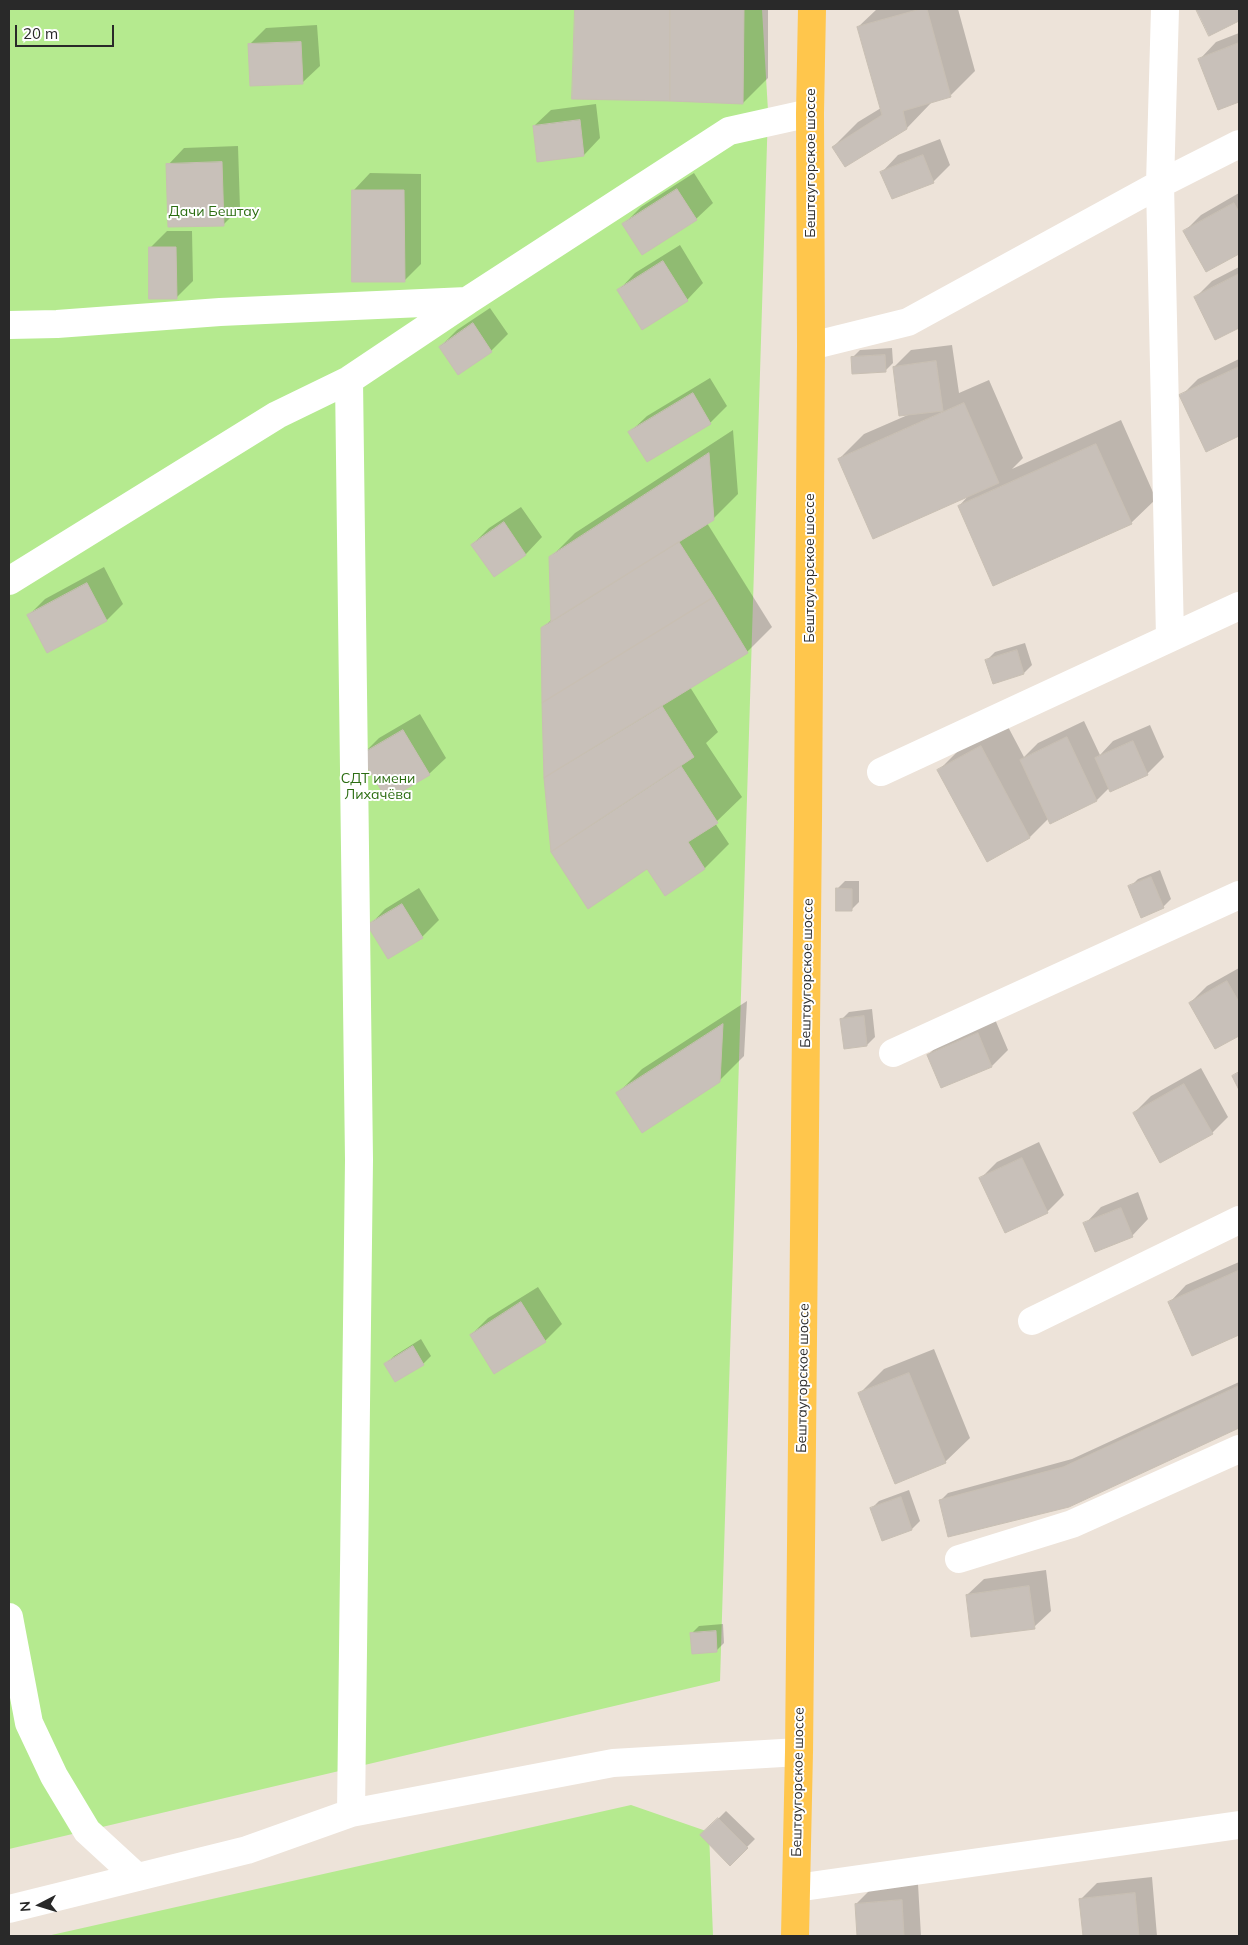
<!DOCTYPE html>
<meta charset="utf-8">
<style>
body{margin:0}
#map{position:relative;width:1248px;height:1945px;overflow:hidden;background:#ede3d9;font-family:Mulish,sans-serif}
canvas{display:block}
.frame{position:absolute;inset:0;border:10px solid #292929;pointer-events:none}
.north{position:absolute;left:15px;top:1880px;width:50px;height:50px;-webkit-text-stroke:4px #fff;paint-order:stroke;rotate:265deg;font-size:14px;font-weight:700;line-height:20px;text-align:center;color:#292929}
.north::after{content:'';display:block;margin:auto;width:18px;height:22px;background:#292929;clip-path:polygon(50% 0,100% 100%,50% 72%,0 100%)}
.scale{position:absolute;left:15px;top:25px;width:99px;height:22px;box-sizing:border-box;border:2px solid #292929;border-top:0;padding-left:6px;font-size:15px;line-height:18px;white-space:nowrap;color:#292929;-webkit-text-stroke:4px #fff;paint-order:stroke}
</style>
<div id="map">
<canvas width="1248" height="1945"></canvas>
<div class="frame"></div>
<div class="north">N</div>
<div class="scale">20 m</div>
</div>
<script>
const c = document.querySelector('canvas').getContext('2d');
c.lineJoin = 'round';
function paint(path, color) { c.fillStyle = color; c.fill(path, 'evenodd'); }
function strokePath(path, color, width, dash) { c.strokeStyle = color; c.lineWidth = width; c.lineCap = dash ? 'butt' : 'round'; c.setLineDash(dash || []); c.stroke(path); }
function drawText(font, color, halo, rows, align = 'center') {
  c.font = font + ' Mulish,sans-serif'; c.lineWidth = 4; c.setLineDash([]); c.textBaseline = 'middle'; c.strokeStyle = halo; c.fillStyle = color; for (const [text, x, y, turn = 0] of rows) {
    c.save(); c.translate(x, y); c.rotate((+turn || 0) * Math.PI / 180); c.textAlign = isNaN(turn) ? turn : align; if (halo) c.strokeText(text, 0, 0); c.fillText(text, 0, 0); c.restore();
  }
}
paint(new Path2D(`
 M9,9H762L768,111L720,1681L9,1849Z
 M631,1805L709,1832L713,1936H47Z`), '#b5ea8f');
paint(new Path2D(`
 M576,9H768V78L743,103L574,98Z
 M877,9H958L975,71L950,96L931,101V103L907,128L833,147L858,122L881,108L858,27Z
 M1197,9H1239V20L1209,34Z
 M317,25L320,66L303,82L249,45L266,28Z
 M1239,33V101L1219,109L1200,59L1216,42Z
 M596,104L600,138L584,155L534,126L551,110Z
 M940,139L950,165L933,182L882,172L898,155Z
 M238,146L240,208L223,225L168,165L184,148Z
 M370,173L421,174V264L404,281L354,190Z
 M694,173L713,203L696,219L624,224L641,207Z
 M1239,193V252L1207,271L1185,231L1201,215Z
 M167,231H192L193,281L176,298L150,248Z
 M680,245L703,283L687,300L619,290L635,273Z
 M1239,267V327L1216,338L1196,297L1212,281Z
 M490,308L508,334L491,351L440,347L457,330Z
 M952,345L959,393L989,380L1023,458L1012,469L1121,420L1156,499L1131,523L959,506L970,494L839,459L864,434L910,414L894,367L911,350Z
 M892,348L893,363L885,371L852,358L860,350Z
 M1239,359V434L1206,450L1181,396L1198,379Z
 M710,378L727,406L710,423L647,461L630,432L647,416Z
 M733,430L738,494L713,519L707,523L772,627L747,652L690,687L718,732L706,743L742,797L715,823L729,844L705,868L665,894L648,867L552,852L546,779L542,629L552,619L550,558L575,533Z
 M521,507L542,537L526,554L494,576L472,545L489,528Z
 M104,567L123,604L107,620L28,616L45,599Z
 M1025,643L1032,665L1024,673L987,660L995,652Z
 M420,714L446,758L429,774L362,755L379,738Z
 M1084,721L1100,755L1113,741L1150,725L1164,757L1147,774L1110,787L1097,800L1049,818L1030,837L987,860L938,771L963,746L1006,723L1024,757L1038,743Z
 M1160,870L1171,899L1163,907L1130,887L1138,879Z
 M845,881H859V902L851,910L837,889Z
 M419,888L439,920L422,937L369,926L385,909Z
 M1239,968V1034L1216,1048L1190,1003L1207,986Z
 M747,1001L744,1056L719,1081L617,1094L642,1069Z
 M872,1009L875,1037L867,1045L841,1020L849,1012Z
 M994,1017L1008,1050L992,1066L928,1055L945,1038Z
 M1201,1068L1228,1117L1212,1133L1134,1113L1151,1096Z
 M1039,1142L1064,1195L1047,1212L981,1178L997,1162Z
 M1138,1192L1148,1219L1132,1236L1085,1224L1101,1207Z
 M1239,1262V1334L1192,1354L1170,1302L1186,1285Z
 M538,1287L562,1324L545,1341L495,1372L471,1335L488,1318Z
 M421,1339L431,1356L423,1364H386L394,1356Z
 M934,1349L970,1438L945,1462L859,1394L884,1369Z
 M1239,1382V1427L1069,1506L940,1501L948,1493L1072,1459Z
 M909,1490L920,1521L912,1529L883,1539L871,1509L879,1501Z
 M1046,1570L1051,1611L1034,1627L967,1595L984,1579Z
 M723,1624L724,1643L716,1651L691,1634L699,1626Z
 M726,1811L755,1839L730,1864L702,1835Z
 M1152,1877L1157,1936H1084L1080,1900L1097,1883Z
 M918,1884L921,1936H858L856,1904L873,1887Z`), '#0003');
const building = new Path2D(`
 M575,9H670V101L572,99Z
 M670,9H744L743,104L670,101Z
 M921,9H927L951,97L903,111L907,129L845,167L832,147L882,115L857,27Z
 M1196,9H1239V21L1209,36Z
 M301,42L303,84L250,86L248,44Z
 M1239,43V102L1218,110L1198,59Z
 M580,120L584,156L537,162L533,126Z
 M923,155L934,183L892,199L880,172Z
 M222,162L224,226L168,227L166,164Z
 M677,189L697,220L642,255L622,224Z
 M352,190H404L405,282H352Z
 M1234,203L1239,212V254L1206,272L1183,231Z
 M149,247H176L177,299H149Z
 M663,261L688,301L642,330L617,290Z
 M1239,274V328L1215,340L1194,297Z
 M473,323L492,352L458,375L439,347Z
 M885,355L886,372L852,374L851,357Z
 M936,361L943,411L899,416L893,367Z
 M1239,367V436L1206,452L1179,395Z
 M693,393L711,424L647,462L628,432Z
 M964,403L999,483L873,539L838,459Z
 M1096,444L1132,524L993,586L958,506Z
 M709,453L714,520L551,622L549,557Z
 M504,522L526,555L494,577L471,545Z
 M679,542L714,597L542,703L541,628Z
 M87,583L107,621L47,653L27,615Z
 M714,597L748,653L544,778L542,703Z
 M1017,650L1024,674L993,684L985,660Z
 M662,706L694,757L551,852L544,778Z
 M403,730L430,775L387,800L360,755Z
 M1067,737L1097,801L1050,824L1020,760Z
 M1133,741L1148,775L1110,792L1095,758Z
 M981,746L1030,838L987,862L937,770Z
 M681,766L718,823L688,842L705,869L665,896L647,869L588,909L551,852Z
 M1151,877L1164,908L1141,918L1128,886Z
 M836,888L852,889V911H836Z
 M402,904L423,938L388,959L367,925Z
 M1227,981L1239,1002V1036L1215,1049L1189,1003Z
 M864,1016L867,1046L844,1049L840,1019Z
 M723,1024L720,1082L642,1133L616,1093Z
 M978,1033L992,1067L941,1088L927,1055Z
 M1239,1072V1090L1232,1076Z
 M1184,1084L1213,1134L1160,1163L1133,1113Z
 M1022,1158L1048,1213L1005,1233L979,1178Z
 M1121,1208L1133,1237L1095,1252L1083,1223Z
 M1238,1271L1239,1335L1192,1356L1168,1302Z
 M521,1302L546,1342L494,1374L470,1335Z
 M413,1346L424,1365L395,1382L384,1364Z
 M909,1373L946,1463L895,1484L858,1393Z
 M1239,1386V1428L1069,1507L948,1537L939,1500L1063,1467Z
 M901,1497L912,1530L882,1541L870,1508Z
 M1029,1586L1035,1629L971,1637L966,1595Z
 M716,1631L717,1652L692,1654L690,1633Z
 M718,1818L748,1848L730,1866L700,1835Z
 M1135,1893L1139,1936H1083L1079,1899Z
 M902,1900L904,1936H857L855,1904Z`);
paint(building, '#c8c0b9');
strokePath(building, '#c8bfb3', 1);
strokePath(new Path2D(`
 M1165,9L1160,184L1170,637
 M9,325L57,324L220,312L467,301L729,131L810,113
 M811,346L908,322L1160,184L1239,144
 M349,380L359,1160L351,1813
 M9,581L277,415L349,380L467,301
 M881,772L1239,606
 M893,1053L1239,895
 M1032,1321L1239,1220
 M959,1559L1072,1524L1239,1449
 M9,1617L29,1723L54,1776L87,1831L137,1877
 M796,1888L1239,1825
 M9,1909L247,1850L351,1813L613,1763L799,1752`), '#fff', 28);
strokePath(new Path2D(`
 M795,1936L799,1752L808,820L811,346L810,113L812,9`), '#ffc64c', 28);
drawText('14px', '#292929', '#fff', [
 ["Бештаугорское шоссе",811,163,-90],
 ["Бештаугорское шоссе",810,568,-90],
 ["Бештаугорское шоссе",807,973,-89],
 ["Бештаугорское шоссе",803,1378,-89],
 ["Бештаугорское шоссе",798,1782,-89]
]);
drawText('14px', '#2c6d12', '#fff', [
 ["Дачи Бештау",214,212],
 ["СДТ имени",378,779],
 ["Лихачёва",378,795]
]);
</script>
